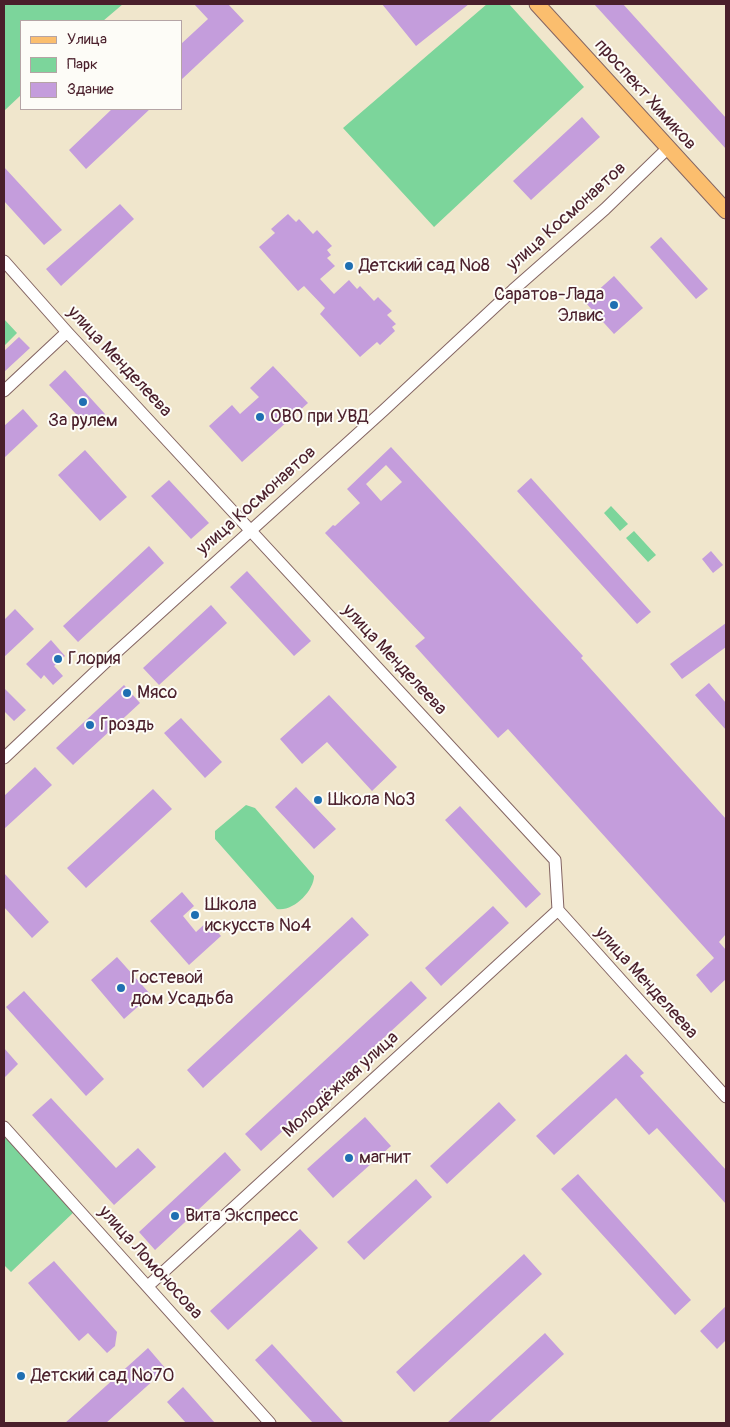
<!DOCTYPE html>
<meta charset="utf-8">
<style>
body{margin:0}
#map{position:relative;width:730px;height:1427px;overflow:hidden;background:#f0e6cc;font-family:Pangolin,sans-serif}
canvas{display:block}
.frame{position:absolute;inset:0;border:5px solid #4a1f2b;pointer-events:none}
.legend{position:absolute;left:20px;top:20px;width:162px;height:90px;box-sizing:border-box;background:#fdfcf7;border:1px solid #b5a4a5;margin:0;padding:6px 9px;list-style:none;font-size:15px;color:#4a1f2b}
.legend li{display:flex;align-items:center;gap:10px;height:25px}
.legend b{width:25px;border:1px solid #b5a4a5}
</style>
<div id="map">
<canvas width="730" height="1427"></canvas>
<div class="frame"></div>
<ul class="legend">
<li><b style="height:6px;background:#fbbe6e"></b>Улица</li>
<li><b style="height:14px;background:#7cd59b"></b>Парк</li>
<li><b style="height:14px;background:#c49ddc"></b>Здание</li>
</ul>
</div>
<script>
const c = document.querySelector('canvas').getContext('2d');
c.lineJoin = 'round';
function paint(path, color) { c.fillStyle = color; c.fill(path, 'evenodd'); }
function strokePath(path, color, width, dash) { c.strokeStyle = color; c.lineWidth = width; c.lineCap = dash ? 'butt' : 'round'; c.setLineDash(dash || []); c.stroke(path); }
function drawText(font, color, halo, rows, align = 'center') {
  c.font = font + ' Pangolin,sans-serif'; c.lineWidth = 4; c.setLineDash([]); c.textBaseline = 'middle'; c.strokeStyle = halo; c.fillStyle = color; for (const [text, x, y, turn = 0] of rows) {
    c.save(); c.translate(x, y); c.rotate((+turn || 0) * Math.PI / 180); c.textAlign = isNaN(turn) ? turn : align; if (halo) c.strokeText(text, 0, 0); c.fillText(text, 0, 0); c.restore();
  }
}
paint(new Path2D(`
 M4,4H123L103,21H21V95L4,111Z
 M487,4H509L584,87L434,227L343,128Z
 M4,319L17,333L4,346Z
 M611,506L628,524L620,531L604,513Z
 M634,531L656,555L648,562L626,538Z
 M246,805L255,808L314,876C314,891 293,912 277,909L215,839V831Z
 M4,1132L75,1211L11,1272L4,1265Z`), '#7cd59b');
paint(new Path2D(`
 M194,4H228L244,21L181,80V44L208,19Z
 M382,4H469L416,46Z
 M594,4H623L726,118V149Z
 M112,109H150L86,169L69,150Z
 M582,117L600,137L531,200L513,181Z
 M4,167L62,230L44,245L4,201Z
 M120,204L134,219L61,286L46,269Z
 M288,214L296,222L299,219L313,234L317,230L332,246L327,250L331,255L327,258L335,266L320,279L334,294L349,280L357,289L360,286L374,301L378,297L392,311L387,315L396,324L392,327L395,331L380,345L377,342L360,357L320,314L325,308L304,286L298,291L259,247L275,233L271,229Z
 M661,237L708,289L696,299L650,247Z
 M614,276L643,308L614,334L585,302Z
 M19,337L30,348L4,372V351Z
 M273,366L308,403L242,462L209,426L232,405L240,414L259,397L250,388Z
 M65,370L105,414L89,428L49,385Z
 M23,409L38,426L4,458V426Z
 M391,447L583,656L581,658L726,819V934L719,942L726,950V979L711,993L696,975L714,958L508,729L498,738L415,646L425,638L325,533L333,525L335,526L360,503L347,489ZM386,465L402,482L381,501L366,484Z
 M85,450L127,497L100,521L58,475Z
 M531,478L651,612L637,624L517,491Z
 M169,480L209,523L191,539L151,496Z
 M149,546L164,563L78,642L63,626Z
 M711,551L723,565L713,573L702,559Z
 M247,571L311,641L294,656L230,587Z
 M211,605L227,623L159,685L143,668Z
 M15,609L34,629L4,657V620Z
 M726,623V647L682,679L670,664Z
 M51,640L65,656L54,666L63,676L53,685L44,675L41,679L26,664Z
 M709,683L726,703V730L695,695Z
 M124,685L140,703L73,765L56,748Z
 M4,688L26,710L14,721L4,711Z
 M329,695L397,767L372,791L327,742L302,764L280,739Z
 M181,718L222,762L205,778L164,733Z
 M35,767L52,785L4,829V796Z
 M296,787L336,829L314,849L275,807Z
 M153,789L172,809L86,888L67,868Z
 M460,806L541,894L526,908L445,820Z
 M4,873L49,922L32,938L4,907Z
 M182,892L194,906L183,916L196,932L208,921L221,936L189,965L150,921Z
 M493,906L509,923L441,986L425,968Z
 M352,917L369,935L203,1088L187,1070Z
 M117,957L151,995L124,1019L91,980Z
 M411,981L427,998L261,1151L245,1134Z
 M24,991L104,1079L86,1096L6,1007Z
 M4,1048L18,1064L4,1078Z
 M626,1054L644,1073L640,1076L726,1170V1204L657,1128L649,1135L616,1098L554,1155L536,1136Z
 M51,1098L116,1168L138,1148L156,1167L114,1205L32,1115Z
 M499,1102L516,1120L447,1184L430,1166Z
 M365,1117L391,1146L333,1198L307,1169Z
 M225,1152L241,1170L155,1250L139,1232Z
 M578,1174L691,1300L675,1315L561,1189Z
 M416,1179L432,1197L364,1260L347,1242Z
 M300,1229L318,1248L228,1330L210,1311Z
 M524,1254L542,1274L414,1392L396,1372Z
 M54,1261L117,1332L115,1346L107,1353L88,1333L79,1341L28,1283Z
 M726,1306V1340L717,1349L700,1331Z
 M545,1333L564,1354L488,1423H447Z
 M272,1344L344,1423H313L255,1360Z
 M148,1348L166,1369L106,1423H65Z
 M183,1387L215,1423H186L167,1402Z`), '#c49ddc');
const minor = new Path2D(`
 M4,261L67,332L555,860L558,910L726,1097
 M4,391L67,332
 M4,758L110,658L384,410L513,290L605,209L668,148
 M4,1127L270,1423
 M148,1286L558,910`);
const major = new Path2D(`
 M537,4L726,211`);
strokePath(minor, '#846563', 13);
strokePath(major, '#846563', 17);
strokePath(minor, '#fff', 11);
strokePath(major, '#fbbe6e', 15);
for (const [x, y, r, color] of [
 [349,266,5,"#1f6fb2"],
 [614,305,5,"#1f6fb2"],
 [83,402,5,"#1f6fb2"],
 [260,417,5,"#1f6fb2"],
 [58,659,5,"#1f6fb2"],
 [127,693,5,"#1f6fb2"],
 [90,725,5,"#1f6fb2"],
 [318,800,5,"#1f6fb2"],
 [195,915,5,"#1f6fb2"],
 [121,988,5,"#1f6fb2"],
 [349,1158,5,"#1f6fb2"],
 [175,1216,5,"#1f6fb2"],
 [21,1376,5,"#1f6fb2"]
]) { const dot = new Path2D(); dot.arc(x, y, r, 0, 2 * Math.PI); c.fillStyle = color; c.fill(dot); strokePath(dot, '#fdfcf7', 2); }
drawText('18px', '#4a1f2b', '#fdfcf7', [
 ["проспект Химиков",645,95,48],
 ["улица Космонавтов",567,217,-42],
 ["улица Менделеева",119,362,47],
 ["улица Космонавтов",257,501,-42],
 ["улица Менделеева",394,660,47],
 ["улица Менделеева",646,983,48],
 ["Молодёжная улица",341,1085,-42],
 ["улица Ломоносова",150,1263,48]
]);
drawText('18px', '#4a1f2b', '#fdfcf7', [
 ["Детский сад №8",359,266],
 ["Саратов-Лада",604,295,"right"],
 ["Элвис",604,316,"right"],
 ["ОВО при УВД",270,417],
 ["За рулем",83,421,"center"],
 ["Глория",68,659],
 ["Мясо",137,693],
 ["Гроздь",100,725],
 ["Школа №3",328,800],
 ["Школа",205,905],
 ["искусств №4",205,926],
 ["Гостевой",131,978],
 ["дом Усадьба",131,999],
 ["магнит",359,1158],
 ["Вита Экспресс",185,1216],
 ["Детский сад №70",31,1376]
], 'left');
</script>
